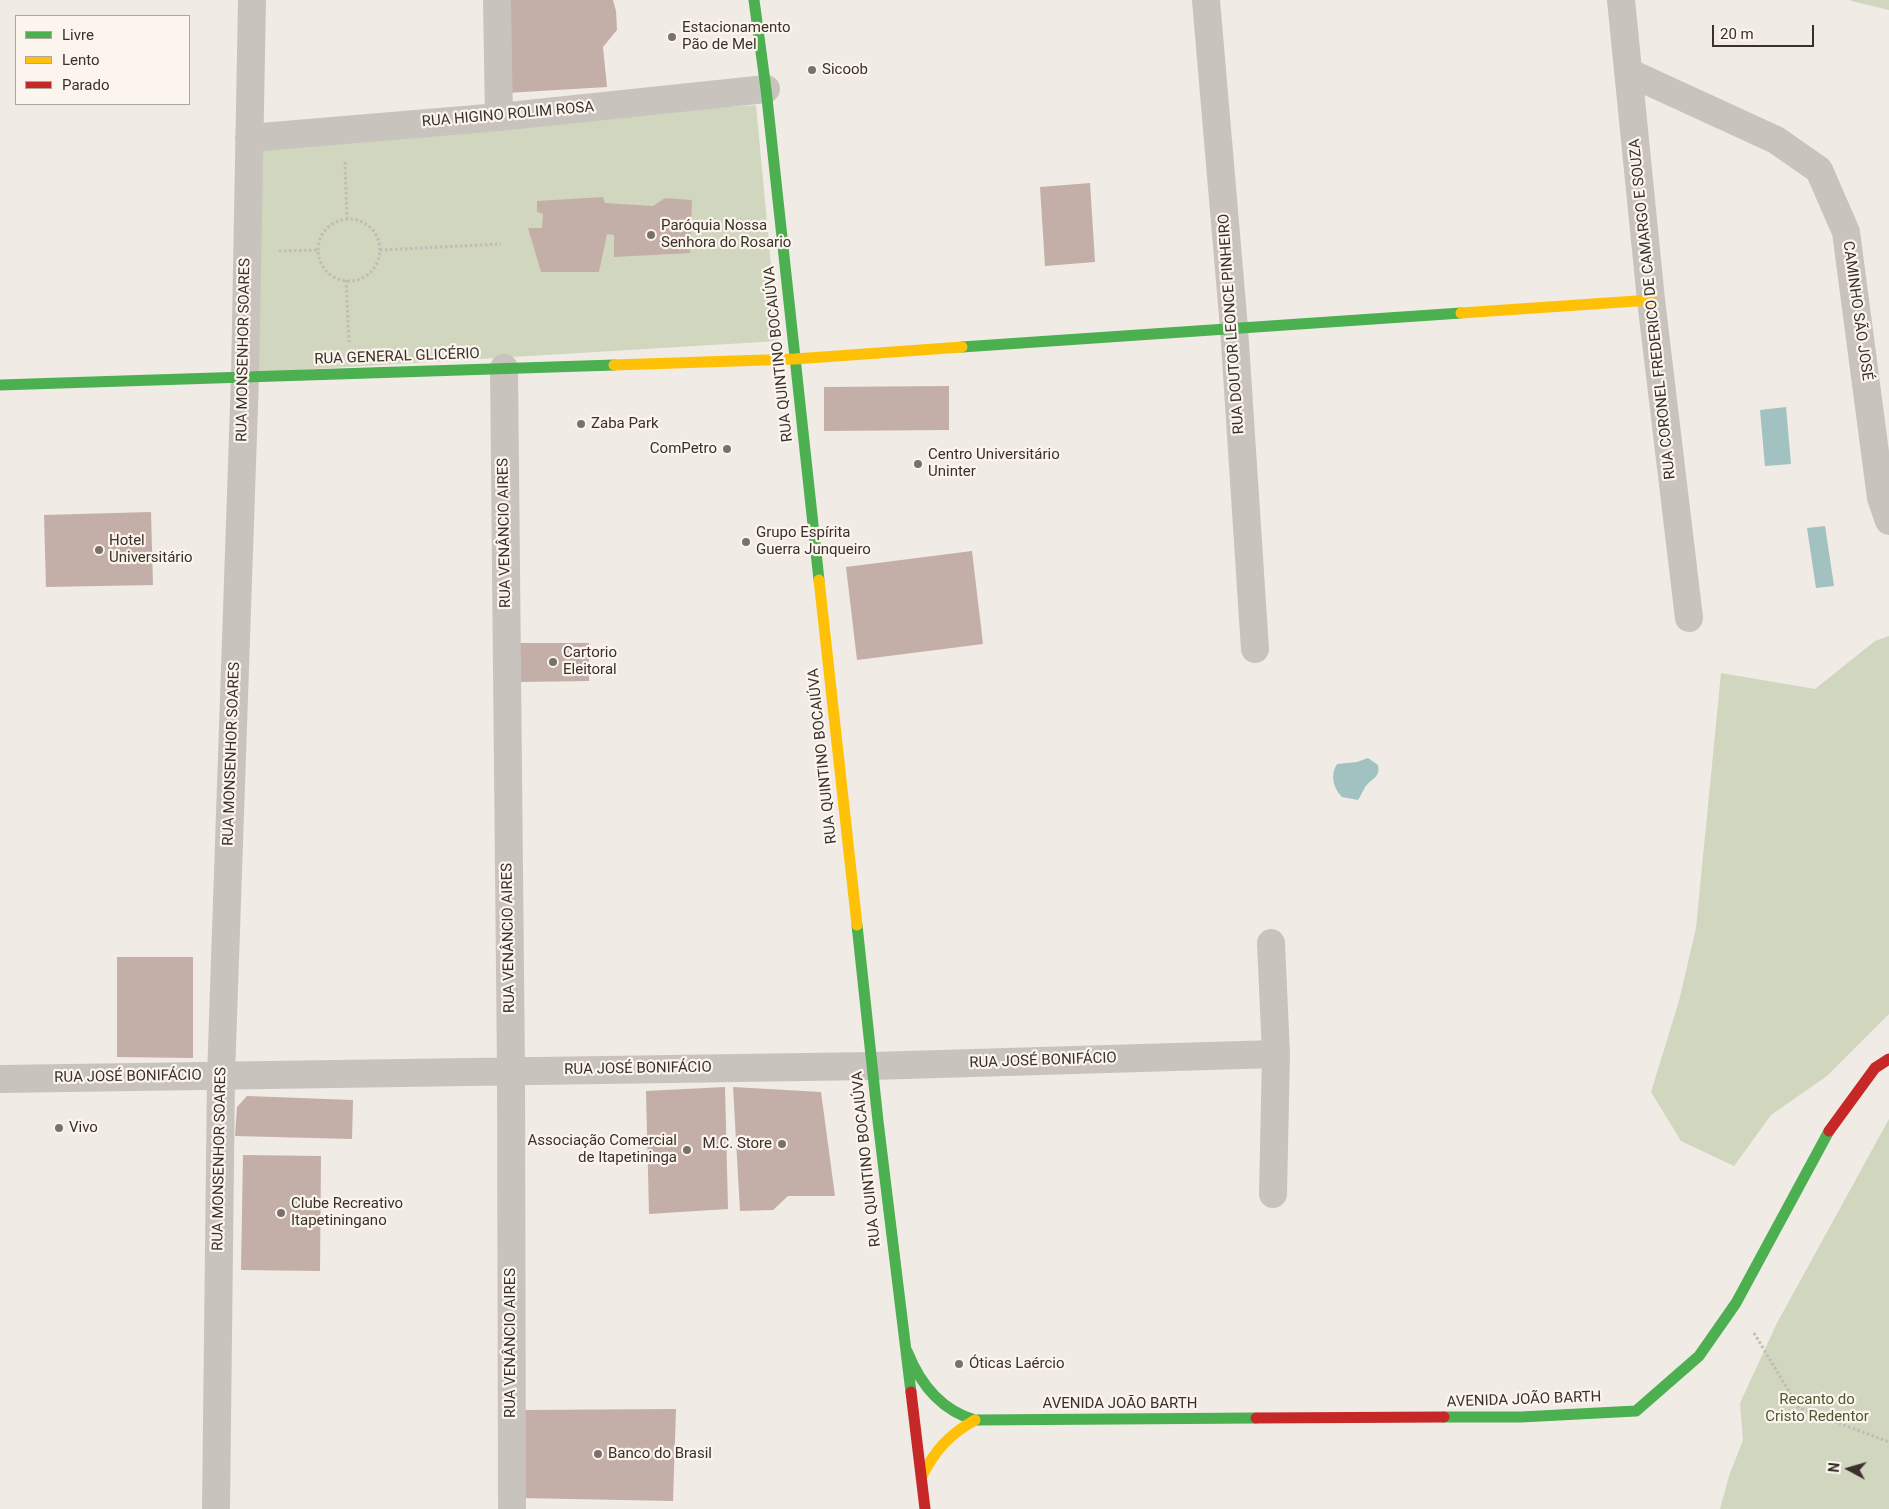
<!DOCTYPE html>
<meta charset="utf-8">
<style>
body{margin:0}
#map{position:relative;width:1889px;height:1509px;overflow:hidden;background:#f0ebe5;font-family:Roboto,sans-serif}
canvas{display:block}
.legend{position:absolute;left:15px;top:15px;width:175px;height:90px;box-sizing:border-box;background:#fbf5ee;border:1px solid #aea6a0;margin:0;padding:6px 9px;list-style:none;font-size:15px;color:#3b302b}
.legend li{display:flex;align-items:center;gap:10px;height:25px}
.legend b{width:25px;border:1px solid #aea6a0}
.north{position:absolute;left:1824px;top:1444px;width:50px;height:50px;-webkit-text-stroke:4px #fbf5ee;paint-order:stroke;rotate:276deg;font-size:14px;font-weight:700;line-height:20px;text-align:center;color:#3b302b}
.north::after{content:'';display:block;margin:auto;width:18px;height:22px;background:#3b302b;clip-path:polygon(50% 0,100% 100%,50% 72%,0 100%)}
.scale{position:absolute;left:1712px;top:25px;width:102px;height:22px;box-sizing:border-box;border:2px solid #3b302b;border-top:0;padding-left:6px;font-size:15px;line-height:18px;white-space:nowrap;color:#3b302b;-webkit-text-stroke:4px #fbf5ee;paint-order:stroke}
</style>
<div id="map">
<canvas width="1889" height="1509"></canvas>
<ul class="legend">
<li><b style="height:6px;background:#4caf50"></b>Livre</li>
<li><b style="height:6px;background:#ffc107"></b>Lento</li>
<li><b style="height:6px;background:#c62828"></b>Parado</li>
</ul>
<div class="north">N</div>
<div class="scale">20 m</div>
</div>
<script>
const c = document.querySelector('canvas').getContext('2d');
c.lineJoin = 'round';
function paint(path, color) { c.fillStyle = color; c.fill(path, 'evenodd'); }
function strokePath(path, color, width, dash) { c.strokeStyle = color; c.lineWidth = width; c.lineCap = dash ? 'butt' : 'round'; c.setLineDash(dash || []); c.stroke(path); }
function drawText(font, color, halo, rows, align = 'center') {
  c.font = font + ' Roboto,sans-serif'; c.lineWidth = 4.5; c.setLineDash([]); c.textBaseline = 'middle'; c.strokeStyle = halo; c.fillStyle = color; for (const [text, x, y, turn = 0] of rows) {
    c.save(); c.translate(x, y); c.rotate((+turn || 0) * Math.PI / 180); c.textAlign = isNaN(turn) ? turn : align; if (halo) c.strokeText(text, 0, 0); c.fillText(text, 0, 0); c.restore();
  }
}
paint(new Path2D(`
 M1851,0H1889V10L1851,1Z
 M756,105L778,341L247,373L253,140Z
 M1889,636V1014L1827,1076L1771,1115L1734,1166L1681,1141L1651,1092L1679,1001L1696,928L1721,673L1815,689L1875,641Z
 M1889,1119V1509H1720L1729,1476L1743,1440L1740,1403L1777,1323Z`), '#d1d6bf');
paint(new Path2D(`
 M1786,407L1791,464L1765,466L1760,410Z
 M1825,526L1834,586L1816,588L1807,528Z
 M1368,758L1378,765C1381,779 1370,778 1364,789C1362,792 1361,796 1358,800L1342,797C1333,788 1330,775 1337,764L1357,762Z`), '#a1c2c1');
paint(new Path2D(`
 M503,0H613L616,11L617,30L603,47L607,87L506,93Z
 M1090,183L1095,262L1045,266L1040,187Z
 M603,197L605,203L653,206L665,198L692,200L690,253L614,257V235L607,234L599,272H541L528,228H542L543,214L537,212V201Z
 M949,386V430L824,431V387Z
 M151,512L153,585L46,587L44,515Z
 M972,551L983,644L857,660L846,567Z
 M517,643H589V681L517,682Z
 M117,957H193V1058L117,1057Z
 M725,1087L728,1209L649,1214L646,1091Z
 M733,1087L821,1092L835,1196H788L773,1210L740,1211Z
 M247,1096L353,1100L352,1139L235,1136L237,1107Z
 M243,1155L321,1156L320,1271L241,1270Z
 M676,1409L673,1501L521,1498L524,1410Z`), '#c3afa7');
strokePath(new Path2D(`
 M345,162L347,219
 M318 250a31 31 0 1 1 62 0a31 31 0 1 1-62 0Z
 M380,250L501,244
 M279,251L319,250
 M346,280L349,342
 M1754,1333L1799,1408L1889,1442`), '#c2bbb6', 3, [2.5, 2.5]);
strokePath(new Path2D(`
 M497,0L499,117
 M1206,0L1234,328L1255,649
 M1621,0L1651,300L1689,618
 M1628,72L1776,140L1819,170L1846,232L1881,498L1889,521
 M249,138L499,117L766,89
 M504,368L511,1071L512,1509
 M1271,943L1276,1054L1273,1194
 M0,1079L872,1066L1276,1054
 M216,1509L221,1076L245,377L252,0`), '#c9c3be', 28);
strokePath(new Path2D(`
 M754,0L766,89L819,580
 M962,347L1461,313
 M0,385L614,365
 M857,925L878,1121L911,1392
 M907,1351C920,1384 940,1410 975,1420L1256,1418
 M1444,1417H1521L1636,1411L1699,1356L1736,1303L1829,1131`), '#4caf50', 11);
strokePath(new Path2D(`
 M1461,313L1651,300
 M614,365L795,359L962,347
 M819,580L857,925
 M922,1476C935,1450 950,1434 975,1420`), '#ffc107', 11);
strokePath(new Path2D(`
 M1829,1131L1875,1068L1889,1059
 M911,1392L925,1509
 M1256,1418L1444,1417`), '#c62828', 11);
for (const [x, y, r, color] of [
 [672,37,5,"#7a716c"],
 [812,70,5,"#7a716c"],
 [651,235,5,"#7a716c"],
 [581,424,5,"#7a716c"],
 [727,449,5,"#7a716c"],
 [918,464,5,"#7a716c"],
 [746,542,5,"#7a716c"],
 [99,550,5,"#7a716c"],
 [553,662,5,"#7a716c"],
 [59,1128,5,"#7a716c"],
 [782,1144,5,"#7a716c"],
 [687,1150,5,"#7a716c"],
 [281,1213,5,"#7a716c"],
 [959,1364,5,"#7a716c"],
 [598,1454,5,"#7a716c"]
]) { const dot = new Path2D(); dot.arc(x, y, r, 0, 2 * Math.PI); c.fillStyle = color; c.fill(dot); strokePath(dot, '#fbf5ee', 2); }
drawText('15px', '#3b302b', '#fbf5ee', [
 ["Estacionamento",682,28],
 ["Pão de Mel",682,45],
 ["Sicoob",822,70],
 ["Paróquia Nossa",661,226],
 ["Senhora do Rosario",661,243],
 ["Zaba Park",591,424],
 ["ComPetro",717,449,"right"],
 ["Centro Universitário",928,455],
 ["Uninter",928,472],
 ["Grupo Espírita",756,533],
 ["Guerra Junqueiro",756,550],
 ["Hotel",109,541],
 ["Universitário",109,558],
 ["Cartorio",563,653],
 ["Eleitoral",563,670],
 ["Vivo",69,1128],
 ["Associação Comercial",677,1141,"right"],
 ["de Itapetininga",677,1158,"right"],
 ["M.C. Store",772,1144,"right"],
 ["Clube Recreativo",291,1204],
 ["Itapetiningano",291,1221],
 ["Óticas Laércio",969,1364],
 ["Banco do Brasil",608,1454]
], 'left');
drawText('15px', '#3b302b', '#fbf5ee', [
 ["RUA HIGINO ROLIM ROSA",508,115,-5],
 ["RUA CORONEL FREDERICO DE CAMARGO E SOUZA",1653,309,-96],
 ["CAMINHO SÃO JOSÉ",1857,311,82],
 ["RUA DOUTOR LEONCE PINHEIRO",1232,324,-94],
 ["RUA MONSENHOR SOARES",244,350,-89],
 ["RUA QUINTINO BOCAIÚVA",779,354,-96],
 ["RUA GENERAL GLICÉRIO",397,357,-2],
 ["RUA VENÂNCIO AIRES",505,533,-91],
 ["RUA MONSENHOR SOARES",232,754,-88],
 ["RUA QUINTINO BOCAIÚVA",823,756,-96],
 ["RUA VENÂNCIO AIRES",509,938,-91],
 ["RUA JOSÉ BONIFÁCIO",1043,1061,-2],
 ["RUA JOSÉ BONIFÁCIO",638,1069,-1],
 ["RUA JOSÉ BONIFÁCIO",128,1077,-1],
 ["RUA MONSENHOR SOARES",220,1159,-89],
 ["RUA QUINTINO BOCAIÚVA",867,1159,-96],
 ["RUA VENÂNCIO AIRES",511,1343,-90],
 ["AVENIDA JOÃO BARTH",1524,1400,-2],
 ["AVENIDA JOÃO BARTH",1120,1404]
]);
drawText('15px', '#4a5a2e', '#fbf5ee', [
 ["Recanto do",1817,1400],
 ["Cristo Redentor",1817,1417]
]);
</script>
